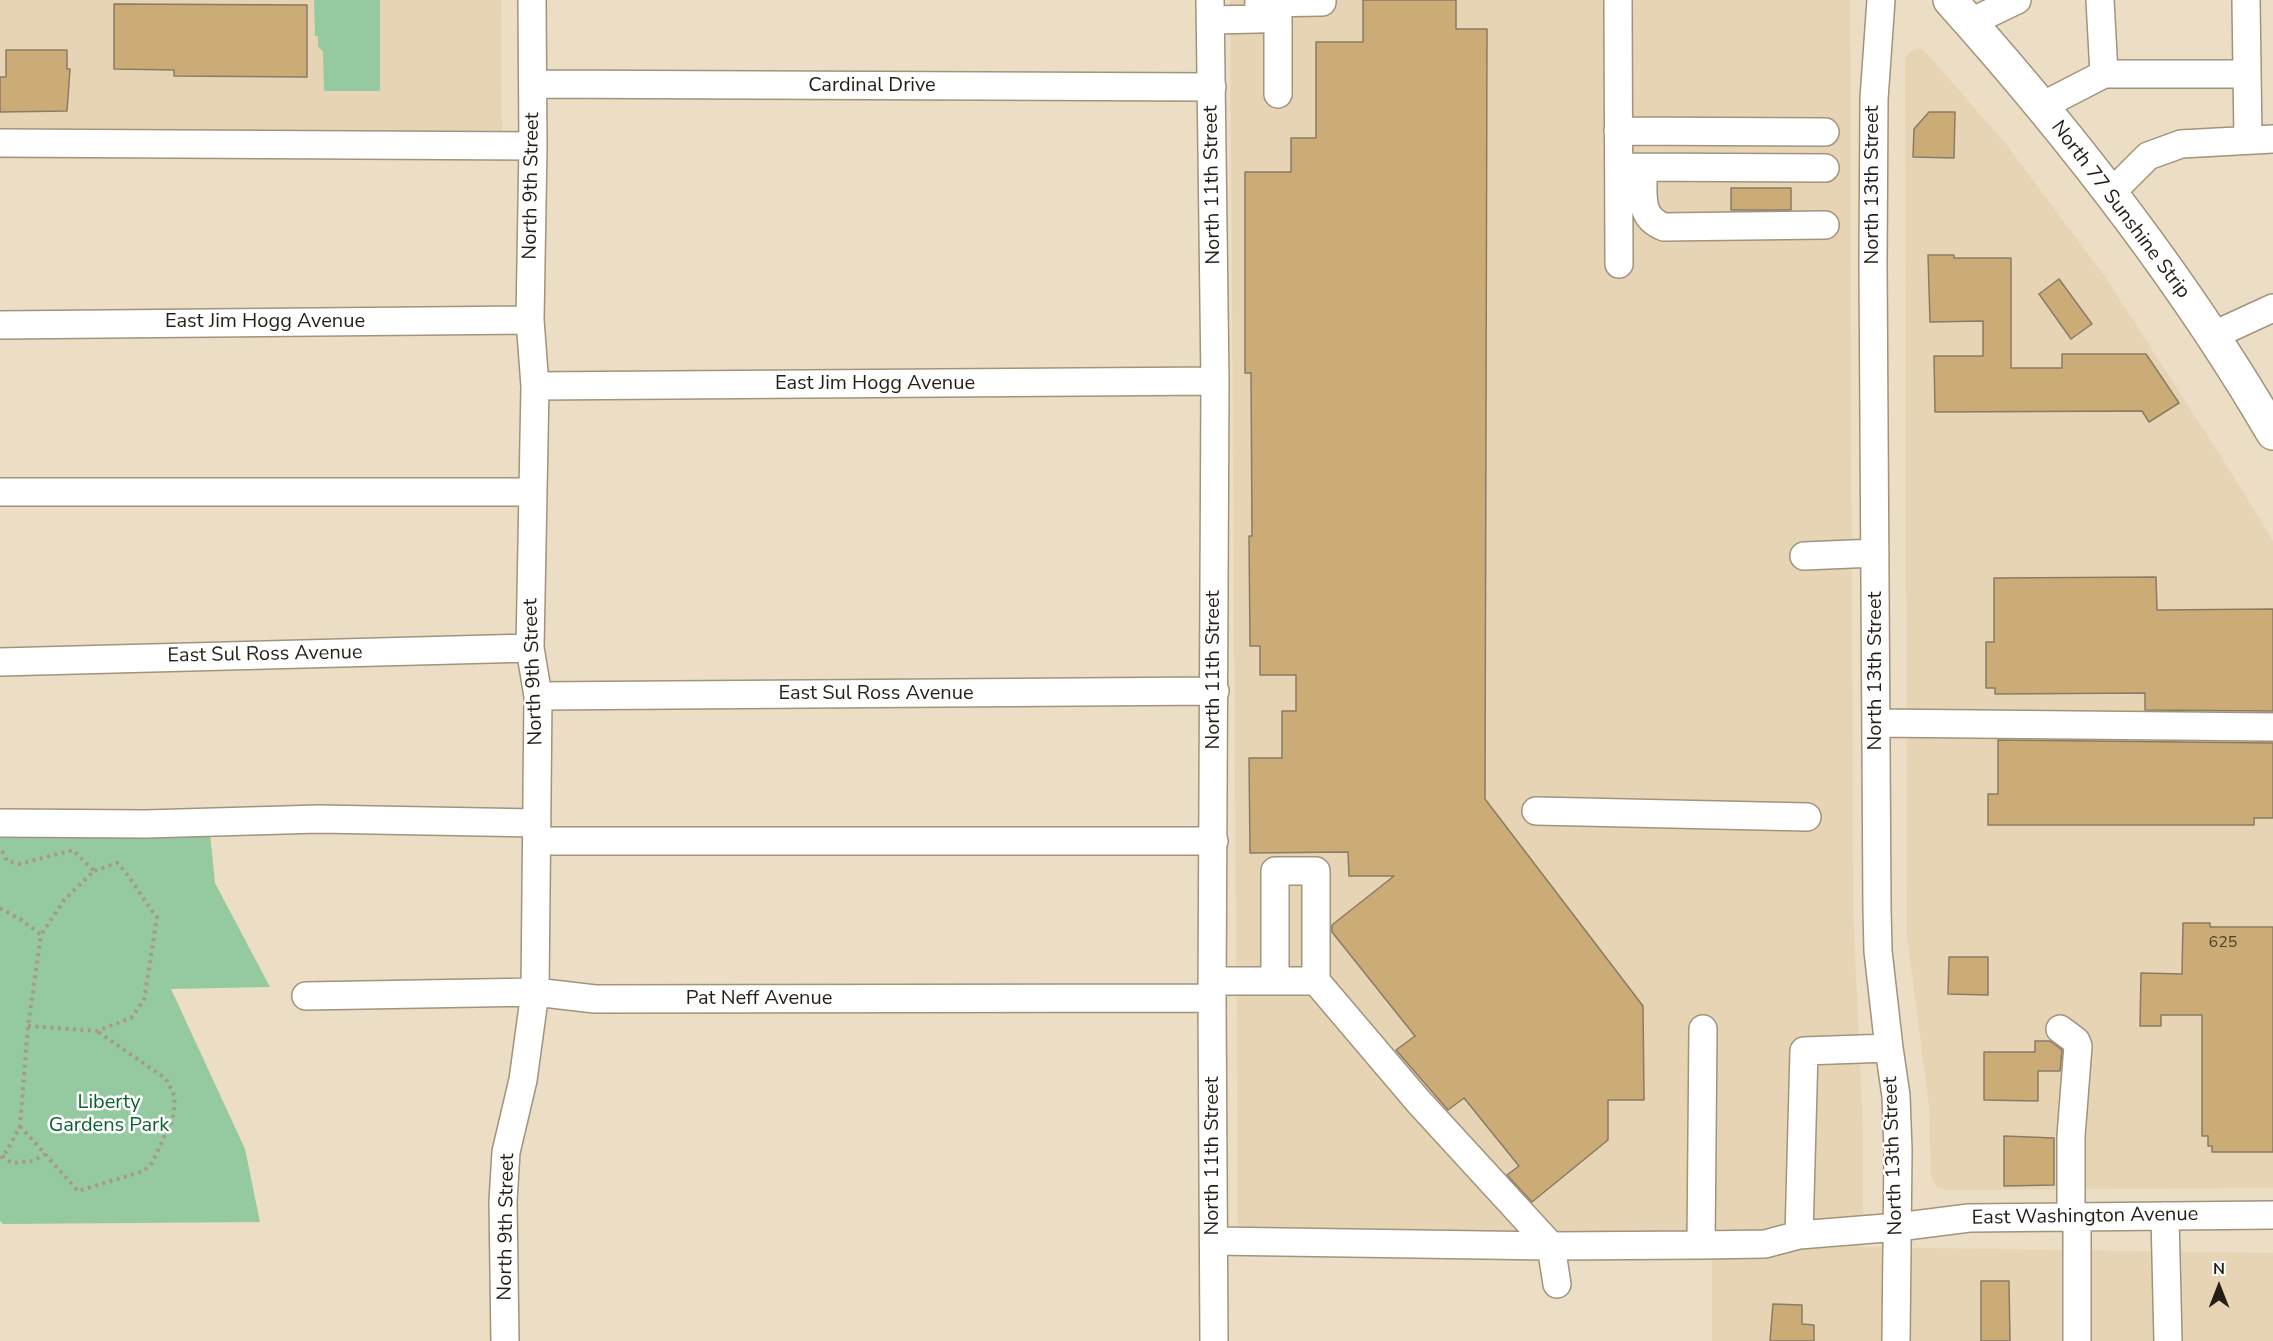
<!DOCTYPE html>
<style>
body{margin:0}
#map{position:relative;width:2273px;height:1341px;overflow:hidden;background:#ecddc5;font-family:"Nunito Sans",sans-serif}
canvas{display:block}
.north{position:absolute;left:2189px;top:1257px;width:60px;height:60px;-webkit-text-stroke:4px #fff;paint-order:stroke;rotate:0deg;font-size:16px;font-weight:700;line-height:24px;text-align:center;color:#241e15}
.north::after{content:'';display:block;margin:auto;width:21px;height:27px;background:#241e15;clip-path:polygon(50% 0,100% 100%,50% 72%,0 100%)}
</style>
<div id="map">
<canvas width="2273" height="1341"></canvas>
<div class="north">N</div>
</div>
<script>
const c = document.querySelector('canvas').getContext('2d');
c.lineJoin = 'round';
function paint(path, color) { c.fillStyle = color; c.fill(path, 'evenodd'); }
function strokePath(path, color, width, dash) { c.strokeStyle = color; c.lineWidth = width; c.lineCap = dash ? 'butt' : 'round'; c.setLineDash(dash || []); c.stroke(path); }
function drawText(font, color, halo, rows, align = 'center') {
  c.font = font + ' "Nunito Sans",sans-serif'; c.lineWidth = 5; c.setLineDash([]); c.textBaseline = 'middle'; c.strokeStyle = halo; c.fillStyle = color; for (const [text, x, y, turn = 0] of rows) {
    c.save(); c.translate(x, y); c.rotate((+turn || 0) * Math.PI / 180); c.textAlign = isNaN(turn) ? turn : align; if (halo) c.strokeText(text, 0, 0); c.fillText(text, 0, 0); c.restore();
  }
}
paint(new Path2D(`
 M0,0H501L502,156L0,159Z
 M1230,0H1850L1853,906L1863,1134V1247L2273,1253V1341H1712V1247L1238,1250Z
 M1922,48L2006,144L2106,278L2234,477L2273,541V1188L1946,1190L1936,1186L1931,1176L1929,1106L1907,936L1905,58L1912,50Z`), '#e7d4b4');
paint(new Path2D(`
 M314,0H380V91H324L323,52L318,46V36H315Z
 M0,829L210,834L215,883L270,987L171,989L245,1149L260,1222L3,1224L0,1221Z`), '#95caa1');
const building = new Path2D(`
 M1363,0H1456V29H1487L1485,799L1643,1006L1644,1100H1608V1140L1532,1202L1507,1175L1519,1166L1464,1098L1448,1110L1396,1050L1415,1036L1332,932V925L1394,876H1349L1348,852L1250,853L1249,758H1282V711H1296V675H1260V646H1250L1249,536H1252L1251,373H1245V172H1291V138H1316V42H1363Z
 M114,4L307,5V77L174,76V70L114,69Z
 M6,50H67V69H70L67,111L0,112V77H6Z
 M1929,112H1955L1954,158L1913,157L1914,129Z
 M1731,188H1791V210H1731Z
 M1928,255H1954V258H2011V368H2062V354H2146L2179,403L2149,422L2142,411L1935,412L1934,356H1983V321L1930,322Z
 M2059,279L2092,324L2071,339L2039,294Z
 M2156,577L2157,610L2273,609V711L2145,710V693L1995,694V688H1986V642H1994V578Z
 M1998,740L2273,743V818H2254V825H1988V794H1998Z
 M2183,923H2210V927H2273V1152H2212V1146H2208V1136H2202V1015H2161V1026H2140L2141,973L2182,974Z
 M1949,957H1988V995L1948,994Z
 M2035,1041H2050L2062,1050L2060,1071H2038V1101L1984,1100V1052H2035Z
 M2004,1136L2054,1138V1185L2004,1186Z
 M1981,1281H2009L2010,1341H1981Z
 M1773,1304L1802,1305V1324L1814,1325V1341H1770Z`);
paint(building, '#ccac76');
strokePath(building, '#897b65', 1.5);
const minor = new Path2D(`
 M1210,0L1215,381L1212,998L1214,1341
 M1618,0L1619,264
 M1881,0L1874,99L1873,263L1877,908L1878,951L1889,1048L1896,1096L1898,1150L1896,1341
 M2100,0L2104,74
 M2246,0L2248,140
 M1259,3L1322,2V0
 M1258,19L1278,18V94
 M1211,20L1258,19L1259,1
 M1971,22L2017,0
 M533,84L1212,87
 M2042,106L2104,74H2246
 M1618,131L1825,132
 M0,143L533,146
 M1625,167L1825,168
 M1643,168C1644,192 1637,217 1664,227L1825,225
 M2111,193L2148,156L2181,144L2273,139
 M0,325L530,320
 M2212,336L2273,308
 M535,386L1215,381
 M0,492H533
 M1804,556L1875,553
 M0,662L530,648
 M538,696L1215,691
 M1876,723L2273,727
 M1536,811L1807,817
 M0,823L146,824L319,819L537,823
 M537,841H1214
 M1212,981H1316L1418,1101L1551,1246L1557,1284
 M1275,981V871H1316V981
 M306,996L535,992L595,999L1212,998
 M1703,1029L1701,1245L1765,1244L1799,1235L1804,1051L1889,1048
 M2060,1029L2076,1041L2078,1046L2071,1136V1217
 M2165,1216L2168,1341
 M1799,1235L1898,1227L1969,1218L2273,1215
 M1214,1241L1551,1246L1701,1245
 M505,1341L503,1201L506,1152L523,1080L535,992L538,696L530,648L535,386L530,320L533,146L532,0
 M2077,1341V1217`);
const major = new Path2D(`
 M1950,0C2070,134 2182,277 2273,433`);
strokePath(minor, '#a1937c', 30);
strokePath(major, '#a1937c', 36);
strokePath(new Path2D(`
 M2,851L7,861L19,864L73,850L94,871L64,900L41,935
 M0,908L20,919L41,935L28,1026L20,1126L7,1151L0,1158
 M28,1026L97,1031L131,1018L144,1000L157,917C142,899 133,879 117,863L94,871
 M20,1126L78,1191L144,1171L152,1163L173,1118L175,1097L166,1079L97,1031
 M2,1156L12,1163L33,1161L45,1154`), '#a69a87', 4, [3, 4.5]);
strokePath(minor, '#fff', 27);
strokePath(major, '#fff', 33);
drawText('16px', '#4e422d', null, [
 ["625",2223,943]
]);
drawText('20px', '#241e15', '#fff', [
 ["Cardinal Drive",872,86],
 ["North 11th Street",1213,185,-91],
 ["North 13th Street",1873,185,-90],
 ["North 9th Street",532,186,-89],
 ["North 77 Sunshine Strip",2120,210,53],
 ["East Jim Hogg Avenue",265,322],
 ["East Jim Hogg Avenue",875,384],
 ["East Sul Ross Avenue",265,655,-1],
 ["North 11th Street",1214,670,-90],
 ["North 13th Street",1876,671,-90],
 ["North 9th Street",534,672,-92],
 ["East Sul Ross Avenue",876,694],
 ["Pat Neff Avenue",759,999],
 ["North 11th Street",1213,1156,-90],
 ["North 13th Street",1894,1156,-92],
 ["East Washington Avenue",2085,1217,-1],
 ["North 9th Street",507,1227,-89]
]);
drawText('20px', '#0d612f', '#fff', [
 ["Liberty",109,1103],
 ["Gardens Park",109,1126]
]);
</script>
